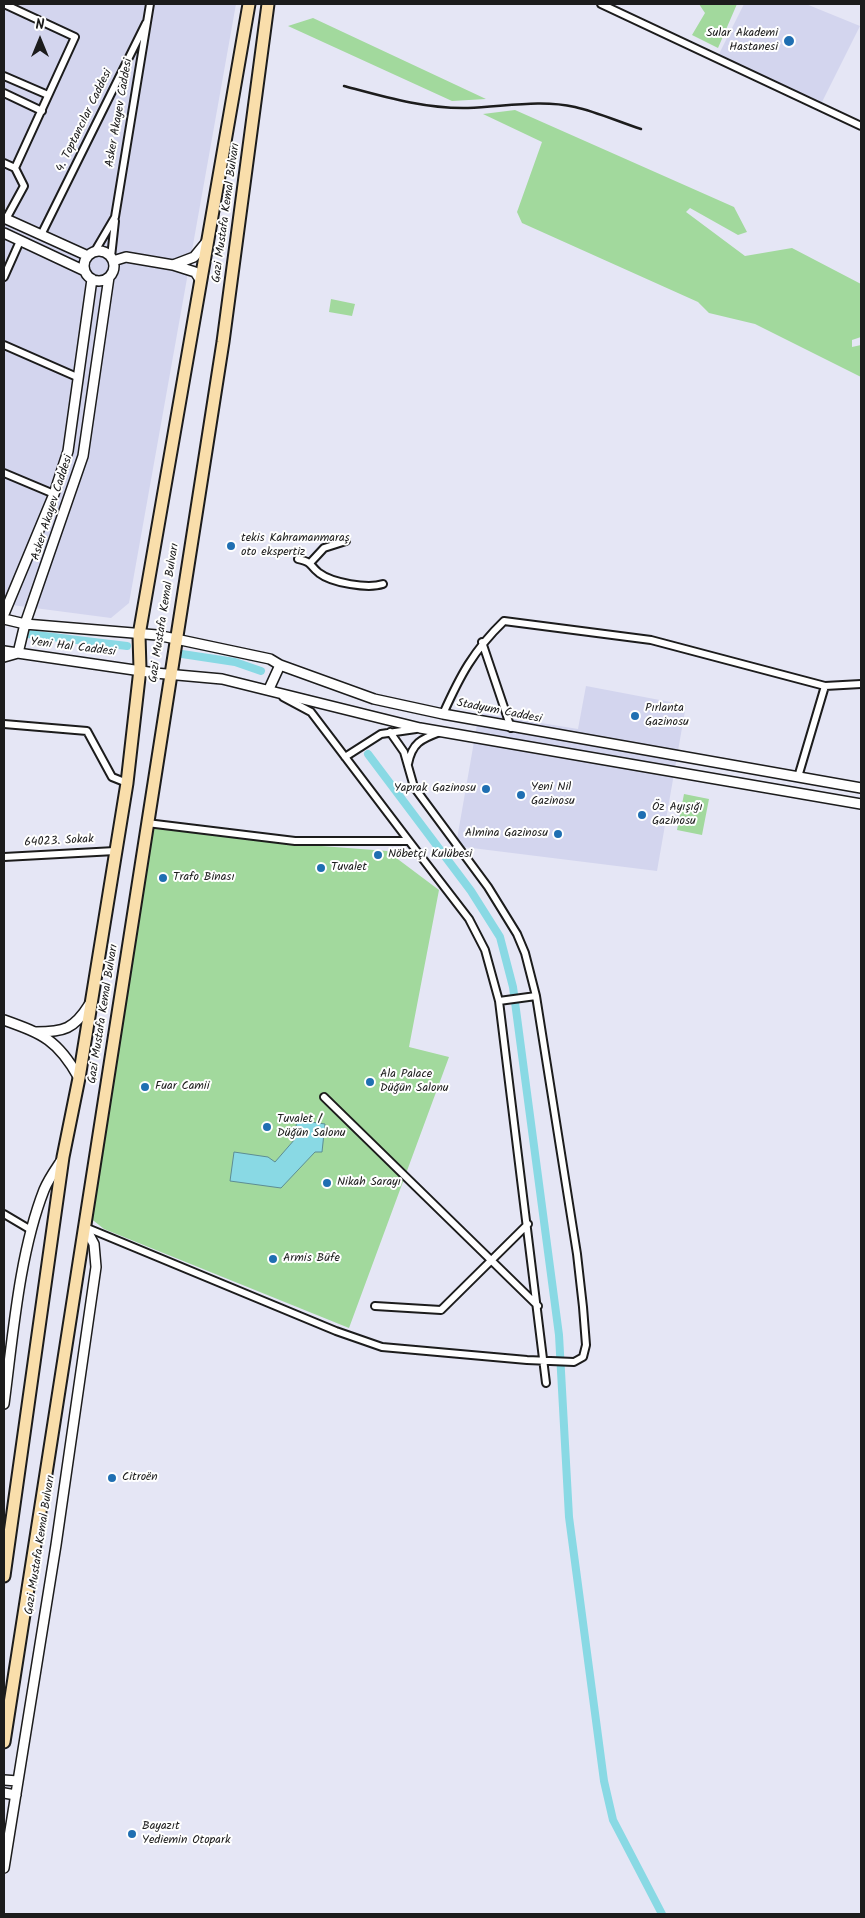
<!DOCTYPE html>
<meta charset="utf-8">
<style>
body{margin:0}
#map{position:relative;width:865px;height:1918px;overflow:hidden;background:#e5e6f5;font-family:Kalam,sans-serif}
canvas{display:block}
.frame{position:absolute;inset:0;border:5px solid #1c1c1c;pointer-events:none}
.north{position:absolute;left:15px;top:15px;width:50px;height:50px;-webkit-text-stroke:4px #fff;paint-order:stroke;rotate:0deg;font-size:14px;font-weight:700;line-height:20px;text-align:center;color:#1c1c1c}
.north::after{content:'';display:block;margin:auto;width:18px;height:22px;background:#1c1c1c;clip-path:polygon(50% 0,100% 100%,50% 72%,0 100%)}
</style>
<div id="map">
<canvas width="865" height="1918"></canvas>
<div class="frame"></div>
<div class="north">N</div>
</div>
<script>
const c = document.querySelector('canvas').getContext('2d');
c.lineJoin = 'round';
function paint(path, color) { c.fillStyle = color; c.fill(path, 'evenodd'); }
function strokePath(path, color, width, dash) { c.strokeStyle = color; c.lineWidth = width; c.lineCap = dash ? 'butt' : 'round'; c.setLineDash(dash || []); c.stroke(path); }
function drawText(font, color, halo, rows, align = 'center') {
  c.font = font + ' Kalam,sans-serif'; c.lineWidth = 4; c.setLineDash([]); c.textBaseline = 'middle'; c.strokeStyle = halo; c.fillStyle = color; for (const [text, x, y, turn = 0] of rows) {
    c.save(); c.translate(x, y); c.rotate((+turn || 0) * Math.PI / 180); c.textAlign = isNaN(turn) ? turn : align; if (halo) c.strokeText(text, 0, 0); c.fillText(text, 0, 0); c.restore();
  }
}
paint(new Path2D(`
 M4,4H236L129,603L111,618L4,604Z
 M744,4H806L860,26L822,102L718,56Z
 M586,686L686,705L657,871L464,847L457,839L479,713L578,729Z`), '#d3d5ee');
paint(new Path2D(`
 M699,4H737L718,48L692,35L705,13Z
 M313,18L486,99L452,101L288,26Z
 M515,110L734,207L747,232L738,235L690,208L686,212L745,256L792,248L861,284V337L852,340V347L861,345V377L755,324L709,313L698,302L522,223L517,212L542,142L483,114Z
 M331,299L355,304L352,316L329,312Z
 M684,794L709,799L702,835L677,830Z
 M147,823L295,844L387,851L439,890L409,1047L449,1057L349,1328L104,1229L89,1217Z`), '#a2d99d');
const water = new Path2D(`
 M297,1120L325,1124L322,1152H315L281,1188L230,1181L234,1152L268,1157L275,1162L295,1139Z`);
paint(water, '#89d9e4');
strokePath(water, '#5d8d94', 1);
strokePath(new Path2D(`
 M28,634L127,646
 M182,654L235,662L261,671
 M368,754L471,891L500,937L513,987L559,1335L569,1517L604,1781L613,1820L662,1914`), '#89d9e4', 8);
const street = new Path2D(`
 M4,4L75,37L15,168L24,186L6,219
 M601,4L861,126
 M4,76L48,95
 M4,93L42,111
 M4,163L15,168
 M41,235L146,23
 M95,251L115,217L150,4
 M111,257L115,221
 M4,277L20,241
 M4,345L77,377
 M4,473L54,494
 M298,559C314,563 308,564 319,573C332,583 368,589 383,584
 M311,562L324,548L346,541
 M482,642L511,728
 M283,697L311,712L409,841
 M443,714C460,676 473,651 504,621L651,640L825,686L861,684
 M4,724L87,731L112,777L127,783
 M345,757L381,734L416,729
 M408,764C412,743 421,739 440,732
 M798,777L825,686
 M147,823L295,841H409L469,919L485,950L499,1001L546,1383
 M4,857L115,851
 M499,1001L536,996
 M324,1097L538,1306
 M4,1214L31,1230
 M85,1227L336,1331L382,1347L527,1360L574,1362L583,1357L586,1345L583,1307L577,1254L536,996L525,953L517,934L488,887L414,787L404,752L390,732
 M375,1306L441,1310L528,1224`);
const secondary = new Path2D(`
 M4,218L88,256
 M4,233L85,271
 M84 266a15 15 0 1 1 30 0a15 15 0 1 1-30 0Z
 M113,261L126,257L173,265
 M201,281L195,272L173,265L194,257L208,240
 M4,614L54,494L68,451L92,279
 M4,619L25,624L157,635L270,659L280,665L374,699L443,714L861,788
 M4,651L155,673L222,679L420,728L861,804
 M4,657L18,653L25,624L83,456L109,277
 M269,689L280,665
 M4,1020C43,1034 58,1040 79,1078
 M36,1032C64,1032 74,1029 89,1005
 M4,1404C13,1336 19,1254 44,1190C48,1180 55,1170 61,1161
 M4,1780L18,1781
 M4,1793L16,1795
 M4,1868L56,1545L96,1267L94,1244L85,1227`);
const highway = new Path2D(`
 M4,1576L63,1157L79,1078L127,783L140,669L139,635L249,4
 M4,1742L223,342L268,4`);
strokePath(street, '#1c1c1c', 10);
strokePath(secondary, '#1c1c1c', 12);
strokePath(highway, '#1c1c1c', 15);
strokePath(street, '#fff', 6);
strokePath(secondary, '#fff', 9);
strokePath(highway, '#f9deab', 11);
strokePath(new Path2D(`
 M344,86C385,97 425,109 468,108C503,107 540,99 575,107C597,112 619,122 641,129`), '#1c1c1c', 2.5);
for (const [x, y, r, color] of [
 [789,41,6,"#1f6fb2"],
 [231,546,5,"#1f6fb2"],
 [635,716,5,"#1f6fb2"],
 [486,789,5,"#1f6fb2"],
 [521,795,5,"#1f6fb2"],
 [642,815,5,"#1f6fb2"],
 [558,834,5,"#1f6fb2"],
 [378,855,5,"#1f6fb2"],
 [321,868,5,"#1f6fb2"],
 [163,878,5,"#1f6fb2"],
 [370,1082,5,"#1f6fb2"],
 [145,1087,5,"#1f6fb2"],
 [267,1127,5,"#1f6fb2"],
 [327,1183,5,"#1f6fb2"],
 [273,1259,5,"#1f6fb2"],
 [112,1478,5,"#1f6fb2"],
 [132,1834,5,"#1f6fb2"]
]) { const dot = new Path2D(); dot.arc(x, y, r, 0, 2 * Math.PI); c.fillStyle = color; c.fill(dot); strokePath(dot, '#fff', 2); }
drawText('12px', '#1c1c1c', '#fff', [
 ["Sular Akademi",778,34,"right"],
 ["Hastanesi",778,48,"right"],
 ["tekis Kahramanmaraş",241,539],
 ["oto ekspertiz",241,553],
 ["Pırlanta",645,709],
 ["Gazinosu",645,723],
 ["Yeni Nil",531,788],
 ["Gazinosu",531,802],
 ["Yaprak Gazinosu",476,789,"right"],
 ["Öz Ayışığı",652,808],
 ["Gazinosu",652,822],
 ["Almina Gazinosu",548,834,"right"],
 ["Nöbetçi Kulübesi",388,855],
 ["Tuvalet",331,868],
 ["Trafo Binası",173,878],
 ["Ala Palace",380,1075],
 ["Düğün Salonu",380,1089],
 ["Fuar Camii",155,1087],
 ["Tuvalet /",277,1120],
 ["Düğün Salonu",277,1134],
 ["Nikah Sarayı",337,1183],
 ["Armis Büfe",283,1259],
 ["Citroën",122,1478],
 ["Bayazıt",142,1827],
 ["Yediemin Otopark",142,1841]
], 'left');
drawText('12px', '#1c1c1c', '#fff', [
 ["Asker Akayev Caddesi",120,113,-80],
 ["4. Toptancılar Caddesi",85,121,-64],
 ["Gazi Mustafa Kemal Bulvarı",227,213,-82],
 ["Asker Akayev Caddesi",53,508,-72],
 ["Gazi Mustafa Kemal Bulvarı",165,613,-81],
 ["Yeni Hal Caddesi",73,648,7],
 ["Stadyum Caddesi",499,712,11],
 ["64023. Sokak",59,842,-3],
 ["Gazi Mustafa Kemal Bulvarı",104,1014,-81],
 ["Gazi Mustafa Kemal Bulvarı",41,1545,-81]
]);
</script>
